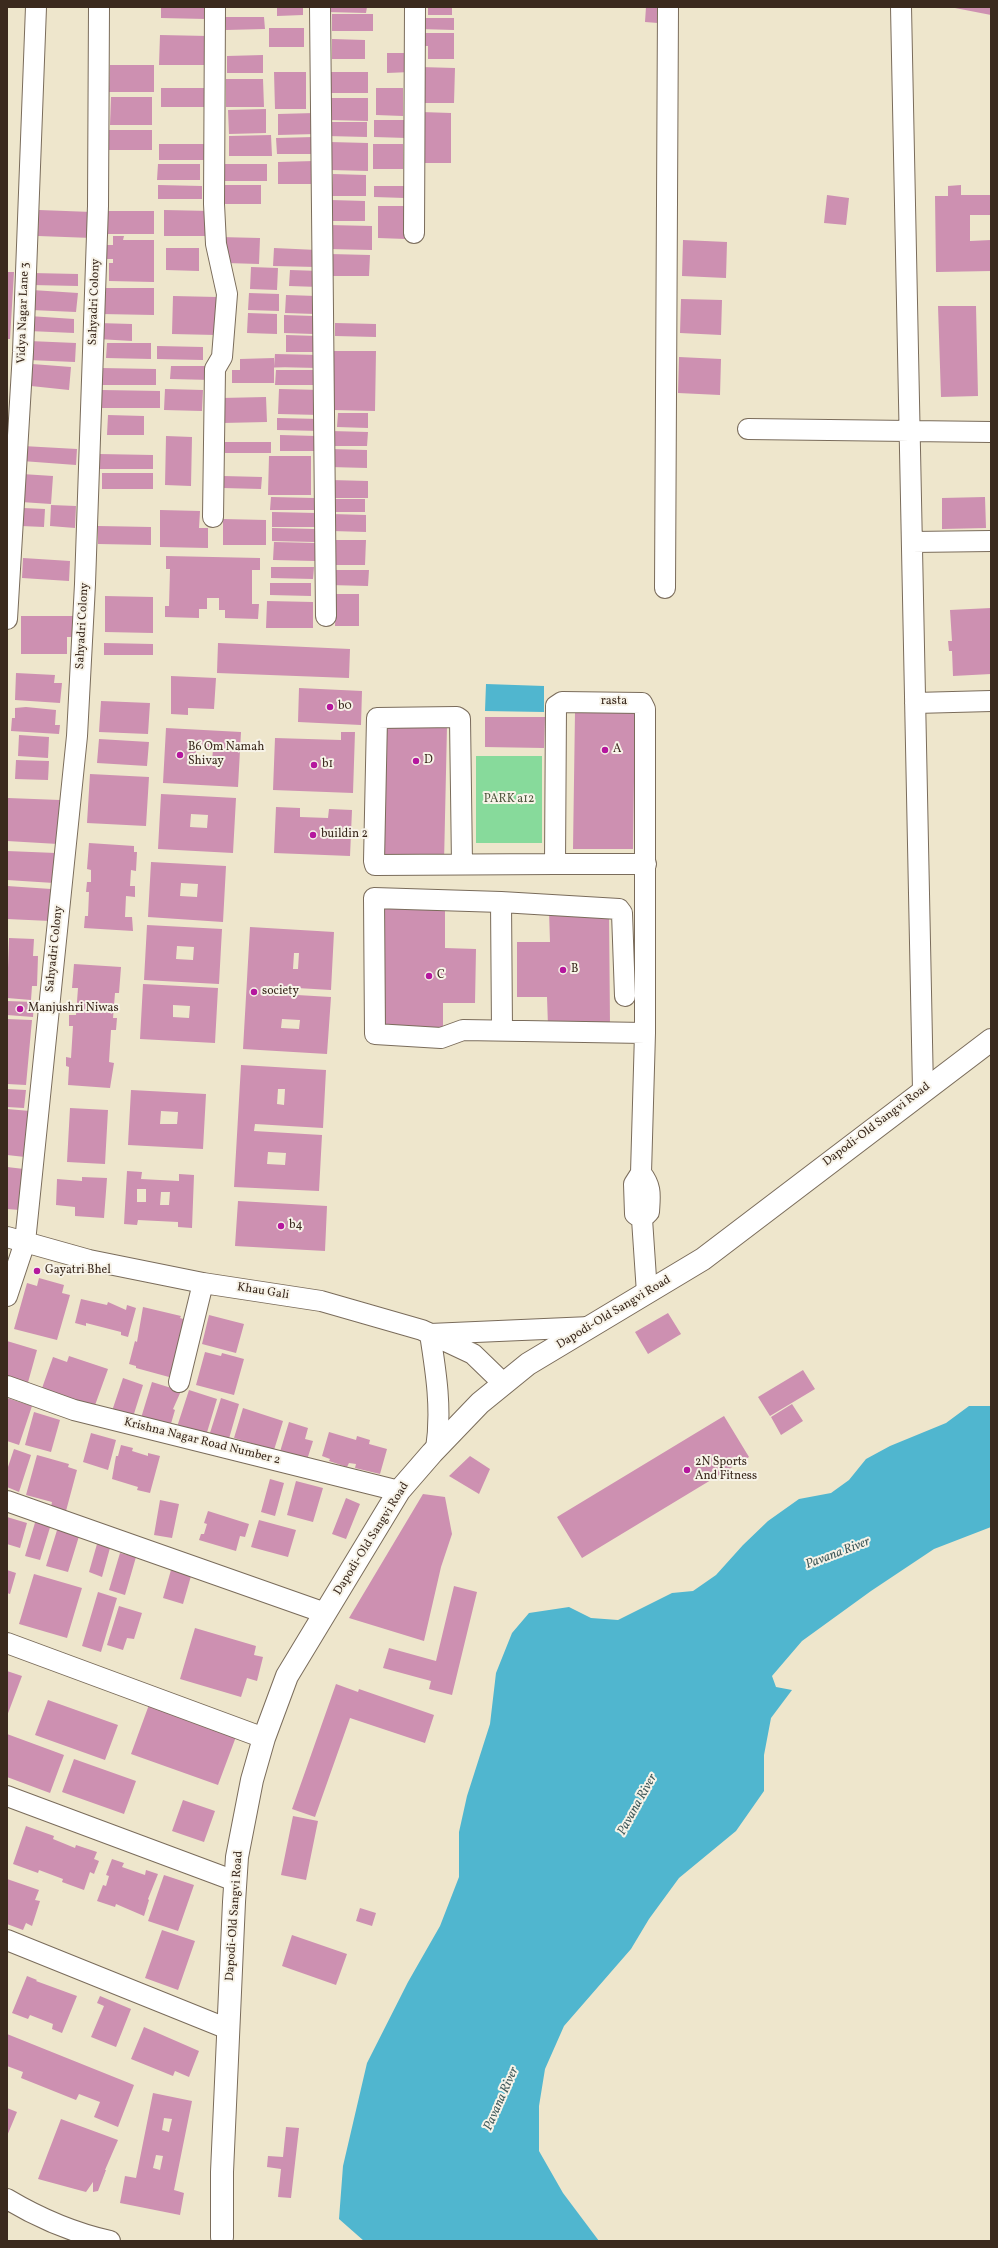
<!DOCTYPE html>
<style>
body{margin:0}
#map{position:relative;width:998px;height:2248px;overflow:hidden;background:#eee6cc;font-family:Vollkorn,serif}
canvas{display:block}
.frame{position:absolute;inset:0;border:8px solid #3b2a1e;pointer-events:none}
</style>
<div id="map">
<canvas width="998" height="2248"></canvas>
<div class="frame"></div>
</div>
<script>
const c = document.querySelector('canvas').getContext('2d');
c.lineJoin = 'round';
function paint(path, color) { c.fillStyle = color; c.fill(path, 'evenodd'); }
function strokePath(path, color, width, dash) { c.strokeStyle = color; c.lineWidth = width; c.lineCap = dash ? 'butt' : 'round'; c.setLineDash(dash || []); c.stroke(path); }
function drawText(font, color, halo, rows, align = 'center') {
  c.font = font + ' Vollkorn,serif'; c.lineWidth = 4; c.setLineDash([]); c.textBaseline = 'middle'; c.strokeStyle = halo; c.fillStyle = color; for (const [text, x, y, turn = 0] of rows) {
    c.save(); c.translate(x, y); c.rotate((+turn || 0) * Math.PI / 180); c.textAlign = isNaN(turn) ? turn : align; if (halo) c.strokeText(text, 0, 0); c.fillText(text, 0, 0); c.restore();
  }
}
paint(new Path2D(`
 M476,756H542V843H476Z`), '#87da9b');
paint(new Path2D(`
 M486,684L544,686V712L485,711Z
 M969,1406H991V1527L934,1549L871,1591L802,1641L772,1676L776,1687L792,1690L771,1718L764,1755V1791L736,1831L679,1878L649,1919L631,1949L564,2026L545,2069L539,2106V2151L563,2193L599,2241H364L339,2219L343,2166L367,2063L408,1982L440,1926L459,1877V1832L467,1796L490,1724L496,1673L512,1633L529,1613L569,1607L591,1618L618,1620L672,1593L693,1591L716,1575L743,1545L768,1521L799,1499L831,1493L849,1480L866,1459L890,1446L946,1423Z`), '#50b6cf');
paint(new Path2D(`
 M161,7H206V19L161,18Z
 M277,7H303V15L277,16Z
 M328,7H367L366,13L327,12Z
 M428,7H452V15H428Z
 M646,7H659L658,23L645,22Z
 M991,7V15L955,8V7Z
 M332,14H373V31H332Z
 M225,17H264L265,29L226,30Z
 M419,18H454V30L419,29Z
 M269,28H304V47H269Z
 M420,33H454V46H420Z
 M160,35L208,36V65H159Z
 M332,39L365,40V59H332Z
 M428,46H454V59H428Z
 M387,53H411V72L387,73Z
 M263,55V73H227V56Z
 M110,65H154V92H109Z
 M420,67L455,68L454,103H420Z
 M274,72H306V109H275Z
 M329,72H368V93H329Z
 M226,79H263L264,107H226Z
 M161,88H204V107H161Z
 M376,88H403V116L376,115Z
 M111,97H152V125H110Z
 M329,98H368V121L329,120Z
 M266,109V133L229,134L228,110Z
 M421,112L451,113V163H421Z
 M315,113L316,134L278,135V114Z
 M374,120H407V138L374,137Z
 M327,122H367V137L327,136Z
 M109,130H152V150H109Z
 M271,135L272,156H229V136Z
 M314,137L315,154H277L276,138Z
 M330,142L368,143V171L330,170Z
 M159,144H204V160H159Z
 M373,144H403V169H373Z
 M314,161V184H278V162Z
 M158,164H200V180H157Z
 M224,164H267V181H224Z
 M333,174L366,175V196H332Z
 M158,185L202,186V199H158Z
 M222,185H261V204H222Z
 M961,185V195H991V215H970V241L991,240V271L936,272L935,196H948V186Z
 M374,186H406L405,198L374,197Z
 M827,195L849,198L846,225L824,223Z
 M331,200L365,201V221H331Z
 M378,206H407L406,239L378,238Z
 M39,210L92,212V238L38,236Z
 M164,210L211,211V236H164Z
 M104,211H154V234H104Z
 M328,225L372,226V250L328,249Z
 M113,236H124L123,240H154V282L109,281V263H113V259H105V245H113Z
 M219,237L260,238L259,264L226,263Z
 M683,240L727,242L726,278L682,276Z
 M166,248H199V271L166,270Z
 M274,248L317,250L316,267L273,266Z
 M330,254L370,255L369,276H330Z
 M251,267L278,268L277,290L250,289Z
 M290,270L320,271L319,287L289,286Z
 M7,272H14L10,339H7Z
 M32,273L78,274V286L32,285Z
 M102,288H154V315L101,314Z
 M32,290L78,293L76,312L31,310Z
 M249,293L279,294V311L248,310Z
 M286,295L316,296L315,314L285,313Z
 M173,296L217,297L216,335L172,334Z
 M681,299L722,300L721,335L680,333Z
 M938,306H976L978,396L941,397Z
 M248,313L277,314V334L247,333Z
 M284,315L314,316L313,334L284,333Z
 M29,316L74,319V333L29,331Z
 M98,323L132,324V341L98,339Z
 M335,323L376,324V337L335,336Z
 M286,335L318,336V352H286Z
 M29,341L76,343L75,362L28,360Z
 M107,343H151V359L106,358Z
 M157,346L203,347V360L157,359Z
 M334,351H376L375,411L333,410Z
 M275,354L319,355L318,368L274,367Z
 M679,357L721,359L720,395L678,393Z
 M274,358V383H232V370H240V359Z
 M32,364L71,367L69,390L31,386Z
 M171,366H213L212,380L170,379Z
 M101,368L156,369V385H101Z
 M276,370H316V385H275Z
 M165,389L203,390L202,411L164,410Z
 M279,389L321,390L320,415L278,414Z
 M102,390L160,391V408H102Z
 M266,397L267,422L222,423L221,398Z
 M338,413H368V428L337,427Z
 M108,415L144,416V435H107Z
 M277,418L320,419V431L277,430Z
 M331,431L368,432L367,446H331Z
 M280,435L316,436V451H280Z
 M166,436L192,437L191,486L165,485Z
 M225,442H271V453H225Z
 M23,446L77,449L76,465L22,461Z
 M330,449L367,450V468L330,467Z
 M99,454L153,455V469H99Z
 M269,456H311V495H268Z
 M102,473H153V489H102Z
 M22,474L53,476L51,504L21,502Z
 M223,476L262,477L261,489L223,488Z
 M331,480L368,481V498H331Z
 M271,497L314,498V510H270Z
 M985,497L986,528L942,529V498Z
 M333,499H365V512H333Z
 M51,505L76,506L75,528L50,526Z
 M23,508L45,509L44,527L21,526Z
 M160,510L200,511L199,528H208V548L160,547Z
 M272,512L316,513V527H272Z
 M332,514L366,515V532L332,531Z
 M223,519L266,520V545H223Z
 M98,526L151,527V545L98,544Z
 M272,528L315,529V542L272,541Z
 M330,540H366L365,565H330Z
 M274,542L315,543V561L273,560Z
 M166,556L260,558V570H252V604H259L258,619L225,618V610H219V598H207V609H199V618L165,617V606H169L170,569H166Z
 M23,558L70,561L69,581L22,578Z
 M271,567H314L313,579L271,578Z
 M329,570H369L368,586L329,585Z
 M270,583H311V596L270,595Z
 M336,594H359V626H335Z
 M105,596L153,597V633L105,632Z
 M267,601L313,602V628H266Z
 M991,608V674L953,676L952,651H949L948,641H952L950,610Z
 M21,616H78V637H67V654H21Z
 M104,643L153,644V655H104Z
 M218,643L350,649L349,678L217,673Z
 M16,673L55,675L54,683H62L60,703L15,700Z
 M171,676L216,678L214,709L188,708V715L171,714Z
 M299,688L362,691L361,725L298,722Z
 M101,701L150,703L148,734L99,732Z
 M26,707L56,710L55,725H60L59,734L11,731L12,718H15V708Z
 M575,712L635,713L633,849H573Z
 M485,717H545L544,748L485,747Z
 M387,725L447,726L444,863L384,862Z
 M166,728L241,732L238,787L163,783ZM196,748L213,749L212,762L195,761Z
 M341,732H355L353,793L273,790L275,738L341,740Z
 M19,735L49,737L48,758L18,756Z
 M99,739L149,742L147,766L97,763Z
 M16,760L49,761L48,780L15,779Z
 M90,774L149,777L146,826L87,823Z
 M161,794L236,798L233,853L158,849ZM191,814L208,815L207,828L190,827Z
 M8,798L60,800L58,844L7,841Z
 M276,807L300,808V817L328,818L329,809L352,810L350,856L274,853Z
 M89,843L134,846V852H137L136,871L131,870L130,886H135V897L126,896L125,917H132L133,931L84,928L85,916H88L89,892H86L87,882H91V870L87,869Z
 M7,851L56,853L54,883L7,880Z
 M151,862L226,866L223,922L148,917ZM181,883L198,884L197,897L180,896Z
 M7,886L51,889L50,921L7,919Z
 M383,906H445V948L476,949L475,1003H443V1035L383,1034Z
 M549,911H609L610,1026H548L547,997H517V942H550Z
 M147,925L222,929L219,984L144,980ZM177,946L194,947L193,960L176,959Z
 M250,927L334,932L331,990L263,986V993L331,997L327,1054L243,1049ZM294,953H299L298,969H293ZM282,1019L300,1020L299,1029L281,1028Z
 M9,938L34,939L33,956H38L37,986H32L31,1000L7,998Z
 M74,964L121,967L119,993H115L113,1018H117L116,1030H111L109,1062L114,1063L110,1088L68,1085L69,1067L66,1066V1057L71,1058L73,1026H69V1015H76L78,988H72Z
 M143,984L218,988L215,1043L140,1039ZM173,1005L190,1006L189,1018L173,1017Z
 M7,1001L34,1002L33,1017L7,1015Z
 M7,1019L32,1020L26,1085L7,1084Z
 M241,1065L326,1070L323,1128L255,1124L254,1131L322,1135L319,1191L234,1187ZM278,1089H285L284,1105L277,1104ZM268,1152L286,1153L285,1165L267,1164Z
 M7,1089L26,1090L24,1108L7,1107Z
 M131,1090L206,1094L203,1149L128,1145ZM161,1111L178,1112L177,1124H160Z
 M70,1108L108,1110L105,1164L67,1162Z
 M7,1109L30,1111L25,1157L7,1155Z
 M7,1167L24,1169L20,1210L7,1209Z
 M127,1171L142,1172L141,1179L179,1181V1174L194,1175L192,1228L178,1227V1222L138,1220L137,1225L124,1224ZM137,1189H146V1202H137ZM161,1192H170L169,1205H160Z
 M82,1177L107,1178L104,1218L75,1216V1207L56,1205L57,1179L82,1181Z
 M238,1201L327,1206L325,1251L235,1246Z
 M39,1278L64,1285L62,1293L70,1295L57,1340L14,1329L27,1283L37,1286Z
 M81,1299L107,1305L108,1302L126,1310L127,1305L136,1308L128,1337L121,1335V1332L86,1323V1326L75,1323Z
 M143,1307L181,1316L180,1318L190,1321L176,1375L170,1374L169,1377L136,1368V1366L129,1364L135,1341L137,1342Z
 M668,1313L681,1334L648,1354L635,1332Z
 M209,1315L244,1324L236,1353L202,1344Z
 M7,1341L37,1350L27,1386L7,1380Z
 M205,1352L221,1356L222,1353L244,1359L234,1395L196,1385Z
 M69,1356L108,1369L94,1408L41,1391L53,1357L67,1362Z
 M803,1370L815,1389L770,1416L758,1397Z
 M123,1378L143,1385L133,1417L112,1411Z
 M152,1382L181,1391L173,1409L175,1410L170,1427L141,1418Z
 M189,1390L217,1399L205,1439L176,1430Z
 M7,1398L32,1406L19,1445L7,1441Z
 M221,1398L239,1404L228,1442L209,1436Z
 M792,1404L803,1421L781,1435L771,1417Z
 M243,1408L283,1421L274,1450L234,1438Z
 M34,1412L60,1420L51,1452L25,1445Z
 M724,1416L749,1457L582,1558L557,1517Z
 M289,1422L308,1428L305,1439L313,1441L306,1463L279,1455Z
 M329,1432L356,1440L357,1436L370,1440L369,1444L387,1449L380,1474L355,1468L356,1464L349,1463L347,1467L329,1461L330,1459L322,1456Z
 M91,1433L116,1440L108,1470L83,1462Z
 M121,1445L133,1448L132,1451L148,1456V1453L160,1456L150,1493L137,1490L138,1487L112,1479L116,1456H118Z
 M14,1449L31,1455L19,1492L7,1487V1470Z
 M37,1455L69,1464L68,1467L77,1470L66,1511L51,1507L52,1502L26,1495Z
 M470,1456L490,1469L479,1494L449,1476Z
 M270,1479L284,1483L275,1516L261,1512Z
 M296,1481L323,1488L313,1522L287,1515Z
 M423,1494L445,1497L452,1534L441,1567L424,1641L349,1618Z
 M346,1498L360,1504L346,1539L332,1534Z
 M160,1500L179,1504L172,1538L154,1535Z
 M208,1511L249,1524L245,1537L240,1536L236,1551L199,1540L201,1534H204L207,1524L204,1523Z
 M37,1516L52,1521L40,1560L25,1556Z
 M7,1517L27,1523L20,1548L7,1544Z
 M259,1520L296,1530L288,1557L251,1547Z
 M58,1527L80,1533L68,1572L46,1566Z
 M97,1544L110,1548L102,1577L89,1572Z
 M120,1553L136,1557L125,1595L109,1590Z
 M7,1570L16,1573L10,1594L7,1593Z
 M171,1570L191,1576L183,1604L163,1598Z
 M34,1574L82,1588L67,1638L19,1624Z
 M454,1586L477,1592L452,1695L429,1689L431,1681L383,1668L389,1648L436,1661Z
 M98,1592L117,1598L101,1652L82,1646Z
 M119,1606L142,1613L134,1639L127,1638L123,1650L107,1645Z
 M195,1628L256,1646L254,1655L263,1657L257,1681L247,1678L241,1697L180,1679Z
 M7,1671L22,1676L7,1716Z
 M336,1684L358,1692L359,1689L434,1715L425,1743L350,1718L315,1817L292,1809Z
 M48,1700L118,1725L105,1760L35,1735Z
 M150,1702L237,1734L218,1785L131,1754Z
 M7,1734L64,1755L50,1793L7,1777Z
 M74,1759L136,1781L124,1814L62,1792Z
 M183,1800L215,1811L204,1842L172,1831Z
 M293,1816L318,1821L306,1880L281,1875Z
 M26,1826L54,1836L53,1839L75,1848L76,1845L97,1852L94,1859L99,1861L94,1874L90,1872L84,1890L62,1882L63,1879L39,1870L38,1873L13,1864Z
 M112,1859L124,1863L122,1867L145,1875L146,1870L158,1874L148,1899L149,1900L144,1916L116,1904L115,1907L97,1901L103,1885L106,1886L109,1876L106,1875Z
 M164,1875L194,1885L178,1931L148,1921Z
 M7,1879L39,1890L35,1900L40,1901L32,1926L26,1923L23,1930L7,1924Z
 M360,1908L376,1913L372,1926L356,1921Z
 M162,1930L195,1941L178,1990L145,1978Z
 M292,1935L347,1954L336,1985L282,1966Z
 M27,1976L37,1980L36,1981L77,1996L62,2033L52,2029L53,2024L30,2015L28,2019L12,2013Z
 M100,1996L131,2009L116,2047L91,2037L104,2006L97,2003Z
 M144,2027L199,2051L189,2077L175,2071L173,2076L131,2059Z
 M7,2034L134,2085L118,2127L94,2117L100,2102L79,2094L76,2100L21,2078L23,2072L7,2066Z
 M153,2093L192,2101L174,2190L184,2193L180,2215L120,2203L125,2176L136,2178ZM164,2118L172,2119L169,2132L162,2130ZM156,2155L163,2156L160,2170L153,2168Z
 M7,2108L17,2112L7,2136Z
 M61,2119L118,2140L105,2170H106L98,2191L93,2192V2182L86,2192L38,2179Z
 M286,2127L299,2128L291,2198L278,2197L281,2169L267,2167L268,2156L283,2157Z`), '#cd90b1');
const minor = new Path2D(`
 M320,7L326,616
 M901,7L923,1090
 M414,233L415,7
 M748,429L991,432
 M213,517L215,369L222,357L227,294L216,244L214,204L215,7
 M912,542L991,541
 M665,588L668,7
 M7,619L23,352L36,7
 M915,703L991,701
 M462,864L460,719L457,717L377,718L374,861L375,865L555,864L556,706L562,702L642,703L645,709V1033
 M555,864H646
 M501,902L619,909L622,913L625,996
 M502,1030L501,902L374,898L375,1034L441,1038L463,1030L645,1033L641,1173
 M641,1173C652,1187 650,1195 649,1212L642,1219L635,1214L634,1184Z
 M642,1219L647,1293
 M7,1237L89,1260L203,1283L321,1301L422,1330L473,1354L504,1384
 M7,1296L25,1242L77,736L85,584L98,206L99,7
 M179,1382L203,1283
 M7,1386L74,1410L399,1491
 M436,1449C442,1410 436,1372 430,1334L590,1327
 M7,1501L325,1613
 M7,1643L264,1738
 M7,1796L235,1881
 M7,1940L228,2029
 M7,2199C39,2218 74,2233 110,2241`);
const tertiary = new Path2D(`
 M222,2237V2172L234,1902L237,1857L252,1780L264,1738L287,1676L399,1491L432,1453L480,1403L528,1364L703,1259L991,1040`);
strokePath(minor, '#7a6c5b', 22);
strokePath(tertiary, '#7a6c5b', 24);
strokePath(minor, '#fff', 20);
strokePath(tertiary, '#fff', 22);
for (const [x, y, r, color] of [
 [330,707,4,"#b5179e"],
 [605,750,4,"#b5179e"],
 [180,755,4,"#b5179e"],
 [416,761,4,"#b5179e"],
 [314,765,4,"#b5179e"],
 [313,835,4,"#b5179e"],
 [563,970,4,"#b5179e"],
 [429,976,4,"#b5179e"],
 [254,992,4,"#b5179e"],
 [20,1009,4,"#b5179e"],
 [281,1226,4,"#b5179e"],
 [37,1271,4,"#b5179e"],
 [687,1470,4,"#b5179e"]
]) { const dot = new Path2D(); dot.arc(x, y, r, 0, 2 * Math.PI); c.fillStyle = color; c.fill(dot); strokePath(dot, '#f7f3e8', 1.5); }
drawText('12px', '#3b2a1e', '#f7f3e8', [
 ["Sahyadri Colony",95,302,-88],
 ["Vidya Nagar Lane 3",24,313,-88],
 ["Sahyadri Colony",83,626,-87],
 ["rasta",614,702],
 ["Sahyadri Colony",55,949,-84],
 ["Dapodi-Old Sangvi Road",877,1125,-37],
 ["Khau Gali",263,1292,9],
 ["Dapodi-Old Sangvi Road",614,1313,-31],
 ["Krishna Nagar Road Number 2",202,1442,14],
 ["Dapodi-Old Sangvi Road",372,1539,-58],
 ["Dapodi-Old Sangvi Road",235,1916,-86]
]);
drawText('12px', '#3b2a1e', '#f7f3e8', [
 ["b0",338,707],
 ["B6 Om Namah",188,748],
 ["Shivay",188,762],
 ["A",613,750],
 ["D",424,761],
 ["b1",322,765],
 ["buildin 2",321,835],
 ["B",571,970],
 ["C",437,976],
 ["society",262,992],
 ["Manjushri Niwas",28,1009],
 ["b4",289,1226],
 ["Gayatri Bhel",45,1271],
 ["2N Sports",695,1463],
 ["And Fitness",695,1477]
], 'left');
drawText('12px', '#4e563d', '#f7f3e8', [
 ["PARK a12",509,800]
]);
drawText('italic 13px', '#425b5c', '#f7f3e8', [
 ["Pavana River",838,1554,-21],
 ["Pavana River",638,1805,-61],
 ["Pavana River",502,2099,-66]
]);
</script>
